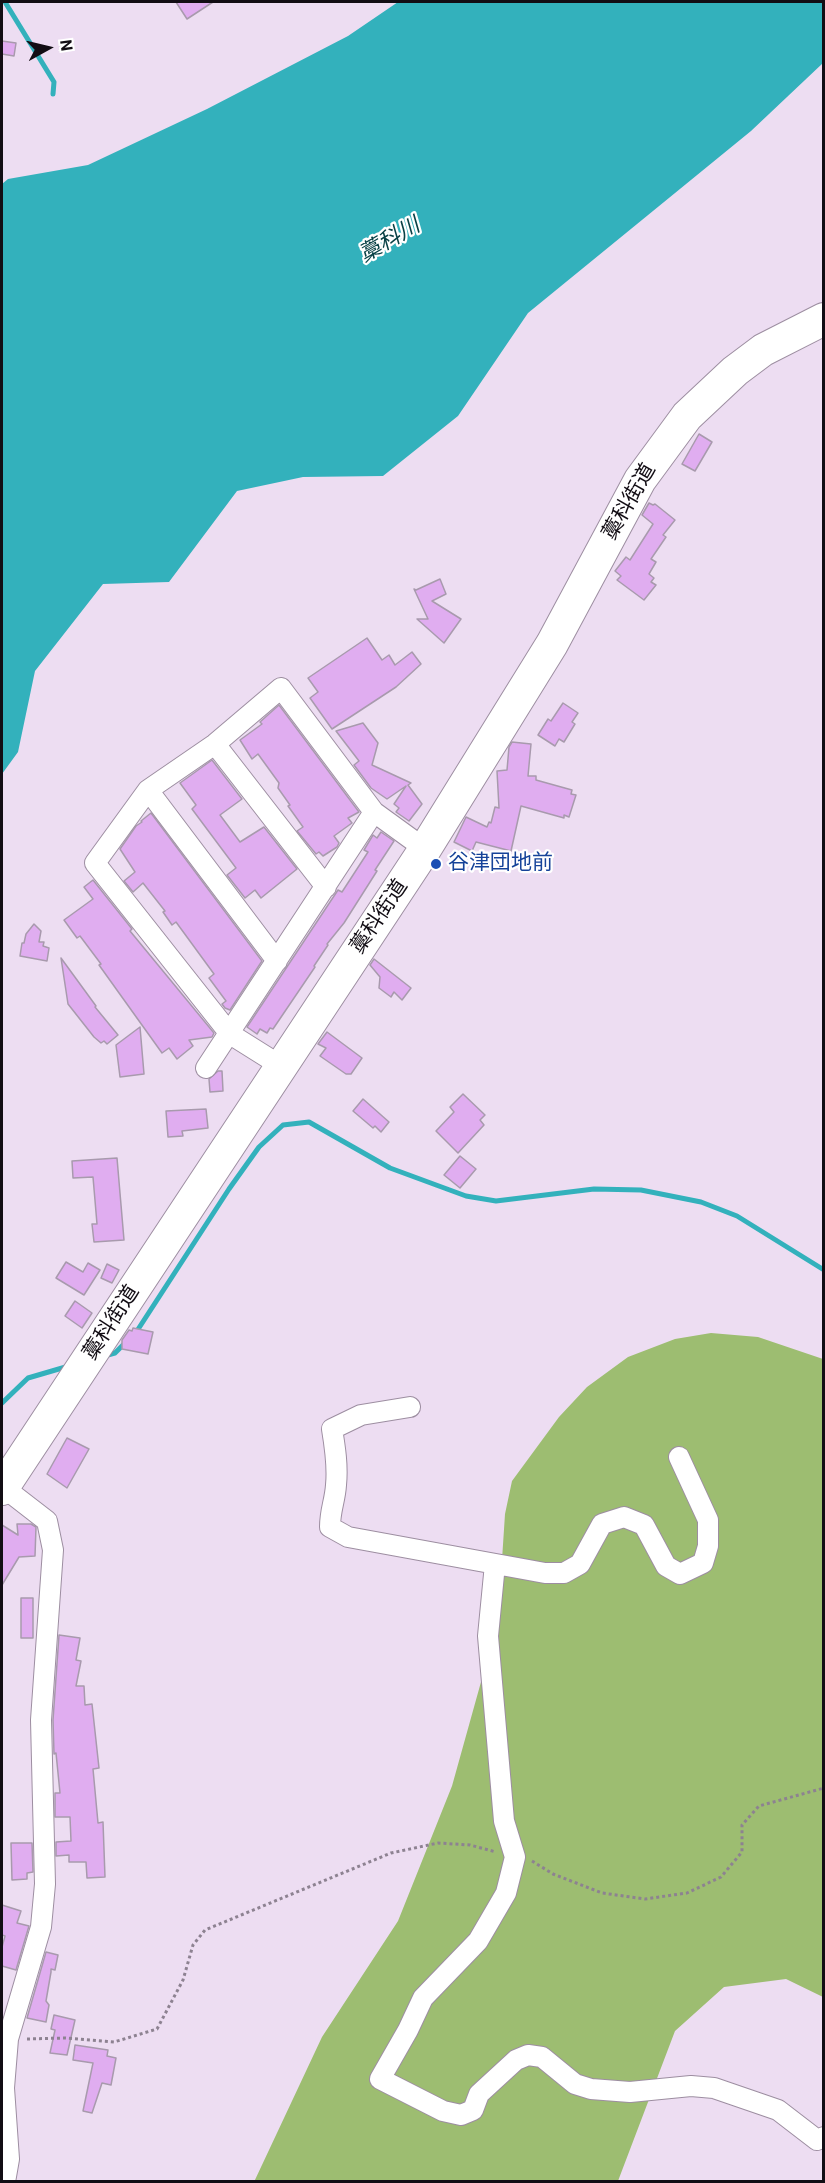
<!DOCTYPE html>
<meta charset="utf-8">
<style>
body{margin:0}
#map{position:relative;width:825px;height:2183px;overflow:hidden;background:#edddf2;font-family:Roboto,sans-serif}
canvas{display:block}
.frame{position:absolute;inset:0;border:3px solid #120d14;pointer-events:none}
.north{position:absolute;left:18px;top:18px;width:60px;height:60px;-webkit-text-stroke:4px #fff;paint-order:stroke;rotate:82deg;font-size:16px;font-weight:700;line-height:24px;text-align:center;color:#120d14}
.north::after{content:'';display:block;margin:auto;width:21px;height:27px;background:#120d14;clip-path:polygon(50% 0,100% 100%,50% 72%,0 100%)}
</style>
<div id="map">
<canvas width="825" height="2183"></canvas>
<div class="frame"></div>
<div class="north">N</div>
</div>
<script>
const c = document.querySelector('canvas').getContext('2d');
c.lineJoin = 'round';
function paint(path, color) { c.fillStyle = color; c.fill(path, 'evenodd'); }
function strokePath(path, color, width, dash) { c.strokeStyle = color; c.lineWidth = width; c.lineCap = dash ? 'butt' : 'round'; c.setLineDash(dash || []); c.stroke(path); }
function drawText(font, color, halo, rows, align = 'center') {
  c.font = font + ' Roboto,"Noto Sans JP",sans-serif'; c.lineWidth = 4.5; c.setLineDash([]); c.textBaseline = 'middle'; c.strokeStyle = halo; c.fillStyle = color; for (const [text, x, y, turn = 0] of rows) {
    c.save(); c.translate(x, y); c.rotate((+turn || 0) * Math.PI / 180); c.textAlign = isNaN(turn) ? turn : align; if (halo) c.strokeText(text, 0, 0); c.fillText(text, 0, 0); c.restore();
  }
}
paint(new Path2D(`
 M711,1333L758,1337L823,1359V1997L786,1979L724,1987L675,2031L618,2181L254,2182L322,2037L398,1921L452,1786L486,1664L501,1575L505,1514L512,1481L559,1417L587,1387L628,1357L675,1339Z`), '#9dbd71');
paint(new Path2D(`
 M398,2H823V63L751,131L528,313L458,416L383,476L303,477L237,491L169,582L103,584L35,671L18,752L2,774V184L8,179L88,165L207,109L348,36Z`), '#33b1bc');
strokePath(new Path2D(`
 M5,2L54,82L53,94
 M135,1334L229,1189L259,1147L283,1125L309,1122L390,1168L466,1196L496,1201L594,1189L641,1190L701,1202L737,1216L824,1270
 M104,1356L115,1353L126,1342
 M2,1403L28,1378L69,1366`), '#33b1bc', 5);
const building = new Path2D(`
 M176,2H213L187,19Z
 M2,41L16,43L14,56L2,54Z
 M699,434L712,442L695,471L682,464Z
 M649,503L653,505L655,504L675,520L663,535L666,537L651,559L656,562L649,574L654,578L651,582L656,585L644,600L617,580L621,576L615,571L626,557L630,560L653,524L642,515Z
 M440,579L446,594L432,601L461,619L444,643L417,619H428L414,589L416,590Z
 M367,638L382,660L389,655L395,665L412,652L421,664L396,687L332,729L310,698L318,692L308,678Z
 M563,703L578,713L572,722L575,724L564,742L559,739L555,746L538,735L548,719L551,721Z
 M279,705L359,812L348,818L352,823L334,836L339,843L337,847L323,856L319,852L316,854L297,831L303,827L288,806L290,805L278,788L279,783L258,754L252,759L240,740L262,724L260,722Z
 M363,723L378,743L372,765L411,783L408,785L422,804L409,821L396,812L399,808L394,804L406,786L387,799L371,788L354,765L359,761L336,731Z
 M512,742L531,744L528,776H536V780L572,790L571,794L576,795L569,817L564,815V818L521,806L511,851L476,842L472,851L454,842L466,817L487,827L489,822L491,823L495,807L499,808L497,771L507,770L509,747Z
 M212,760L242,799L220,815L240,842L264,827L297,869L261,898L255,890L245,898L227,875L236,868L192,809L196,805L180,783Z
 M151,813L262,961L230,1010L225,1008L222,1004L226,1001L209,978L214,974L176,922L172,925L163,912L165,911L143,883L133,892L124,881L135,872L120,849L136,826L142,822L141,821Z
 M381,832L394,841L375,870L377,871L344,923L327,944L328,945L314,966L315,967L273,1029L270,1028L267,1033L260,1029L257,1034L247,1027L338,890L342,892L368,852L364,850L373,835L377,838Z
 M93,880L132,929L130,931L214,1033L212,1037L189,1040L193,1046L177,1059L169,1048L162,1053L99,965L101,964L80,936L77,938L64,920L93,899L84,887Z
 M34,924L41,931L39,942H44L43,946L49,948L47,961L20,956L22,943H24L26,934Z
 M61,958L96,1006L95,1007L118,1035L107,1044L104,1041L101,1043L94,1037L68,1004Z
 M374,959L411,988L402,1000L394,992L391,997L379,988L380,977L370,965Z
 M140,1027L144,1074L120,1077L116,1045Z
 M327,1032L362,1058L351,1074H346L320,1056L326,1048L318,1044Z
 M218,1071H222L223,1091L210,1092L209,1079Z
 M463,1094L485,1115L480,1120L484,1125L458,1153L436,1131L454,1112L450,1107Z
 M363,1099L389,1122L381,1132L375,1126L373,1128L353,1111Z
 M206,1109L208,1128L182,1131L183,1136L168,1137L166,1111Z
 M460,1156L476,1169L460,1188L444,1175Z
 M117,1158L124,1240L94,1242L92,1224H97L93,1177L73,1178L72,1161Z
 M66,1262L83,1272L88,1263L100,1270L84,1295L56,1278Z
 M107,1264L119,1270L112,1283L101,1278Z
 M75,1301L92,1313L82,1328L65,1316Z
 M133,1328L153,1332L148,1354L122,1349V1340L129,1330L132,1331Z
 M67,1438L89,1449L67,1488L47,1474Z
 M17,1524H31L36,1527L35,1556L19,1557L2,1585V1525L18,1535Z
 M21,1598H33V1638H21Z
 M59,1635L80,1638L76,1660L81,1661L76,1686H84L85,1705L92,1704L99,1768L93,1769L98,1823L103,1822L105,1877L87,1878L86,1862H69V1855L56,1856V1842L71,1841L70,1817H55V1793H60L56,1753L54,1754L53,1720Z
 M11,1843H32L33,1872L27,1873V1879L12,1880Z
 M2,1905L21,1911L17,1923L29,1926L16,1970L2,1966V1947L5,1936L2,1935Z
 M46,1952L58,1955L55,1970L51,1969V1972L46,2001L49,2005L46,2022L27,2018Z
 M54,2015L75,2020L67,2055L50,2053L55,2030L51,2029Z
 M75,2045L108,2050L107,2056L116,2058L111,2085L102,2083L92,2113L83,2111L93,2063L73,2060Z`);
paint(building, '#e0adf0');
strokePath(building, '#a89aad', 1.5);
const minor = new Path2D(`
 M215,744L326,887
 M148,790L277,961
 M281,1066L230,1034L95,863L148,790L215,744L281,688L374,812L425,849
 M206,1068L374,812
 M410,1407L361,1415L332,1429C335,1447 338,1466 336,1485C335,1501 330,1510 330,1527L348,1537L545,1573H564L580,1564L602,1524L624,1517L644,1525L666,1566L680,1574L703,1563L708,1546V1520L679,1457
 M3,1487L47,1521L53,1550L41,1720L45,1884L41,1927L8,2039L4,2088L9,2159L5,2182
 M495,1564L488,1636L504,1821L515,1857L506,1893L478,1941L423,1998L408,2030L380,2079L443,2111L461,2115L473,2110L479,2094L516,2060L528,2055L542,2057L575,2084L591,2089L630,2092L691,2086L714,2088L778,2110L817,2140L824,2137`);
const trunk = new Path2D(`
 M2,1489L425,849L552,644L640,480L687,416L735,371L763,350L824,319`);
strokePath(minor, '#9d8ea1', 22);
strokePath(trunk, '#9d8ea1', 34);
strokePath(new Path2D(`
 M532,1861L553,1874L602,1893L645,1899L687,1893L721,1877L742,1852V1825L759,1806L824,1788
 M27,2039L65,2038L114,2042L157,2029L183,1980L193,1945L205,1930L391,1853L438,1843L470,1845L496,1852`), '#8d8291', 3, [3, 3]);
strokePath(minor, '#fff', 20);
strokePath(trunk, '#fff', 32);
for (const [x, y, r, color] of [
 [436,864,6,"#1a4fb4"]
]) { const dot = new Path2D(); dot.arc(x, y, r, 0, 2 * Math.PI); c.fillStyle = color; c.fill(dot); strokePath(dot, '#fff', 2); }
drawText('21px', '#120d14', '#fff', [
 ["藁科街道",630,502,-60],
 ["藁科街道",380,917,-56],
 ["藁科街道",112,1323,-57]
]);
drawText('21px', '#164399', '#fff', [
 ["谷津団地前",448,864]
], 'left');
drawText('italic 22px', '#094146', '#fff', [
 ["藁科川",390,241,-30]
]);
</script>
